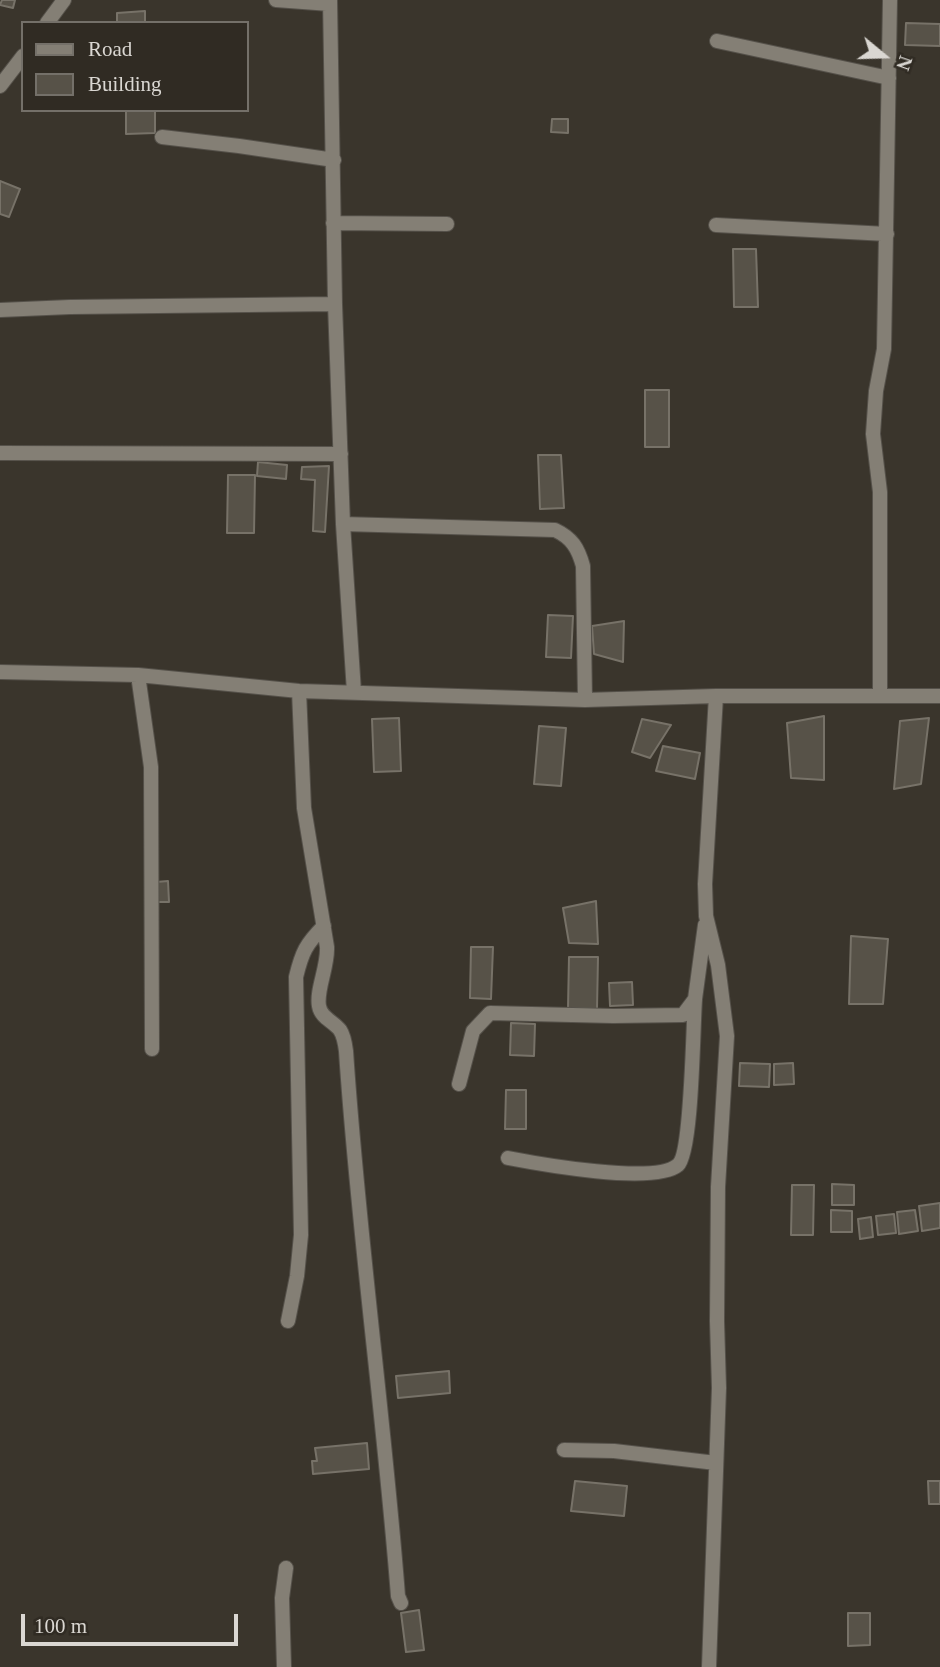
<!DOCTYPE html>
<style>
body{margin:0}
#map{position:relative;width:940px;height:1667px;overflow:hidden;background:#3a352c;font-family:"Times New Roman",serif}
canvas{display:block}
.legend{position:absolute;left:21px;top:21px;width:228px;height:91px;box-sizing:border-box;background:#302b23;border:2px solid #747069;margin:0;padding:9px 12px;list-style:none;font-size:21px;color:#dad7d2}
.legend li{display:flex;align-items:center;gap:14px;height:35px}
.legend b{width:35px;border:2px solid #747069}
.north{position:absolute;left:849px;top:21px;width:70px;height:70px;-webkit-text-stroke:5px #302b23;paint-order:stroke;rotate:109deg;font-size:19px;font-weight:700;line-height:28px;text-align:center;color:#dad7d2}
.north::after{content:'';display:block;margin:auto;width:24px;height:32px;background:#dad7d2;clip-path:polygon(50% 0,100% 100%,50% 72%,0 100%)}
.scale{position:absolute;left:21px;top:1614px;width:217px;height:32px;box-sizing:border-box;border:4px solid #dad7d2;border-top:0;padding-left:9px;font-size:21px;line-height:24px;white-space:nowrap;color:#dad7d2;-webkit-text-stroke:5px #302b23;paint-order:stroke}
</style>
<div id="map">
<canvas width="940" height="1667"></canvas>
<ul class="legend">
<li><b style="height:9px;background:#847f75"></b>Road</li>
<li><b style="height:19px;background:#575248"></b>Building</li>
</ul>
<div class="north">N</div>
<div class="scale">100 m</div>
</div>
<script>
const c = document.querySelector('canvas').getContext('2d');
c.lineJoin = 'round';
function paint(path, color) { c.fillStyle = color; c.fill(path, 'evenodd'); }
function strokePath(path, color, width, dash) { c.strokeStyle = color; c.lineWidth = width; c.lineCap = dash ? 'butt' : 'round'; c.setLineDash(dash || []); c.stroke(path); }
const building = new Path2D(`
 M2,0H15L13,8L0,5Z
 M145,11V23H117V13Z
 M906,23L940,24V46L905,45Z
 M126,110H155V133L126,134Z
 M552,119H568V133L551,132Z
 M0,181L20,189L9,217L0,214Z
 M733,249H756L758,307H734Z
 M645,390H669V447H645Z
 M538,455H561L564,508L540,509Z
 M258,462L287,465L286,479L257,476Z
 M329,466L325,532L313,531L315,480L301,479L302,467Z
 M228,475H255L254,533H227Z
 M548,615L573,616L571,658L546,657Z
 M624,621L623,662L594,654L592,626Z
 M824,716V780L791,778L787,723Z
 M399,718L401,771L374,772L372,719Z
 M929,718L921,784L894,789L900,721Z
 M642,719L671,725L650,758L632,752Z
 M539,726L566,728L561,786L534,784Z
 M663,746L700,753L695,779L656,771Z
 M168,881L169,902H157L156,882Z
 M596,901L598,944L569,943L563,908Z
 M851,936L888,939L883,1004H849Z
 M471,947H493L491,999L470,998Z
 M569,957H598L597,1009L568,1008Z
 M632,982L633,1005L610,1006L609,983Z
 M511,1023L535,1024L534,1056L510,1055Z
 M740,1063L770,1064L769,1087L739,1086Z
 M793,1063L794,1084L774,1085V1064Z
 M506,1090H526V1129H505Z
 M832,1184L854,1185V1205H832Z
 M792,1185H814L813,1235H791Z
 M940,1203V1228L922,1231L919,1206Z
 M831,1210L852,1211V1232H831Z
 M915,1210L918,1231L899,1234L897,1212Z
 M894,1214L896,1233L878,1235L876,1216Z
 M871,1217L873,1237L860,1239L858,1219Z
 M449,1371L450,1393L398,1398L396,1376Z
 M367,1443L369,1469L313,1474L312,1461H317L315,1448Z
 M575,1481L627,1486L624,1516L571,1511Z
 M928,1481H940V1504H929Z
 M419,1610L424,1650L406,1652L401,1613Z
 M848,1613H870V1645L848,1646Z`);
paint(building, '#575248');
strokePath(building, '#777268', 2);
const minor = new Path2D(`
 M276,0L330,4
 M330,0L335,304L343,524L354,692
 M47,23L64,0
 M717,41L889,78
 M0,86L23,56
 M162,137L239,146L334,160
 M333,223L447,224
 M716,225L887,234
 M0,310L70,307L335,304
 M0,453L341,454
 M343,524L555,530C572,538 578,548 583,566L585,700
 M0,672L138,675L299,691L585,700L716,696H940
 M138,675L151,767L152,1049
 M299,691L304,808L327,947C328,967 316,990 319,1006C321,1018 333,1021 340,1030C344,1036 345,1043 346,1051C358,1233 384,1414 398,1596L401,1603
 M880,695V492L873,434L876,391L884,349L890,0
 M459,1084L473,1031L490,1013L613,1016L683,1015L695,999L705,925
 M508,1158C539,1164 655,1185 678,1165C692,1153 693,1025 695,1000
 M288,1321L297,1276L301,1235L296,977C302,952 306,944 324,926
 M564,1450L614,1451L716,1463
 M284,1667L282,1598L286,1568
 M709,1667L719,1388L717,1321L718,1187L727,1036L718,965L706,916L705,884L716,696`);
strokePath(minor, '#55514a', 16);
strokePath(minor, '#847f75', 14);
</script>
